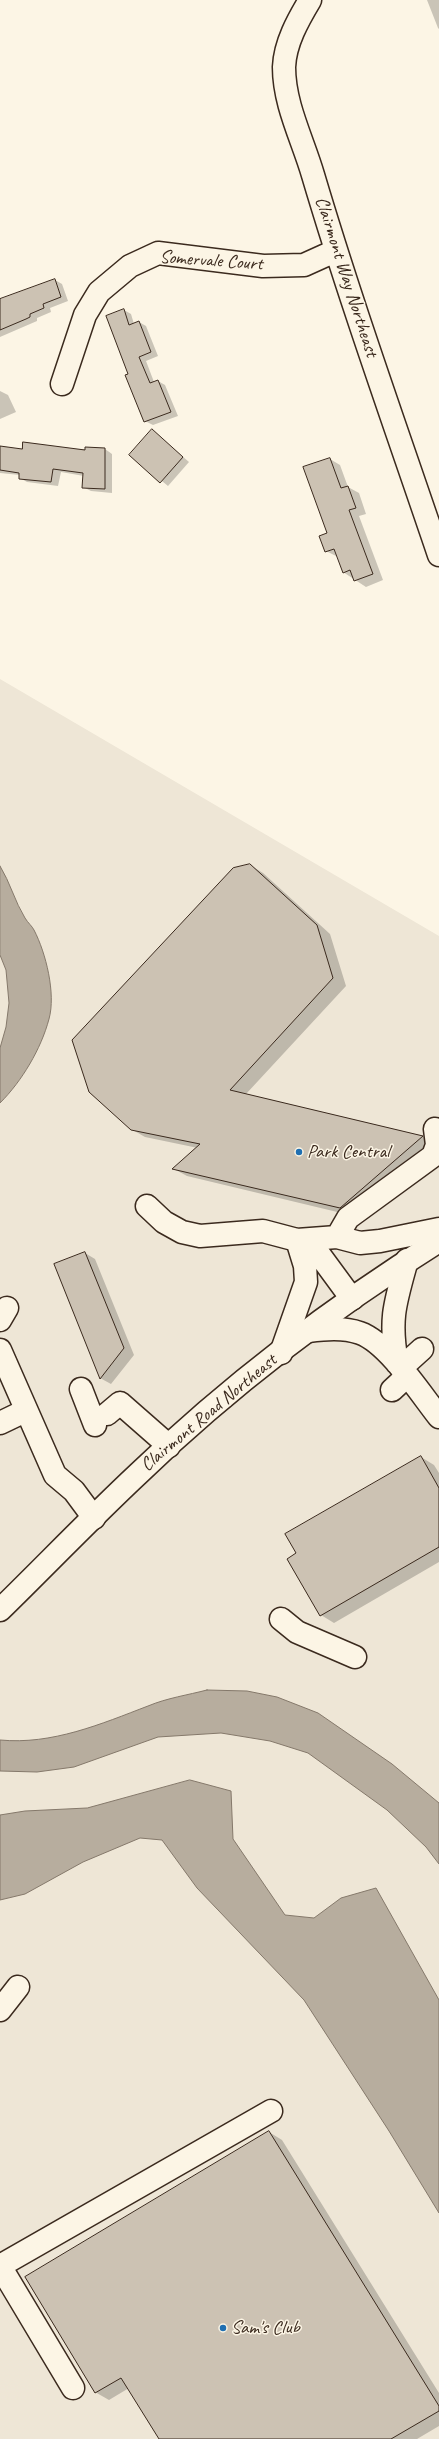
<!DOCTYPE html>
<style>
body{margin:0}
canvas{display:block;background:#fcf5e5}
</style>
<canvas width="439" height="2439"></canvas>
<script>
const c = document.querySelector('canvas').getContext('2d');
c.lineJoin = 'round';
function paint(path, color) { c.fillStyle = color; c.fill(path, 'evenodd'); }
function strokePath(path, color, width, dash) { c.strokeStyle = color; c.lineWidth = width; c.lineCap = dash ? 'butt' : 'round'; c.setLineDash(dash || []); c.stroke(path); }
function drawText(font, color, halo, rows, align = 'center') {
  c.font = font + ' Caveat,sans-serif'; c.lineWidth = 3; c.setLineDash([]); c.textBaseline = 'middle'; c.strokeStyle = halo; c.fillStyle = color; for (const [text, x, y, turn = 0] of rows) {
    c.save(); c.translate(x, y); c.rotate((+turn || 0) * Math.PI / 180); c.textAlign = isNaN(turn) ? turn : align; if (halo) c.strokeText(text, 0, 0); c.fillText(text, 0, 0); c.restore();
  }
}
paint(new Path2D(`
 M0,679L439,936V2439H0Z`), '#eee6d6');
const water = new Path2D(`
 M0,866C10,882 15,902 25,918C28,923 32,926 34,930C46,953 56,994 49,1019C41,1049 22,1081 0,1103V1048L6,1027L9,1003L6,970L0,955Z
 M207,1690L247,1691L277,1697L318,1713L392,1764L439,1803V1864L426,1847L387,1810L308,1753L270,1741L221,1733L158,1737L74,1767L37,1772L0,1771V1740C52,1745 101,1724 148,1706C167,1698 188,1695 207,1690Z
 M190,1780L231,1791L233,1839L285,1915L314,1918L341,1898L376,1888L439,2000V2213L389,2131L304,2000L197,1888L162,1840L140,1838L83,1862L25,1894L0,1900V1815L25,1811L87,1808Z`);
paint(water, '#b7ad9e');
strokePath(water, '#85796b', 1);
paint(new Path2D(`
 M427,0H439V29L438,28Z
 M55,280L62,284L68,301L50,308L51,312L37,318V321L0,337V304Z
 M124,310L131,314L134,324L139,322L146,326L158,356L146,361L154,382L158,381L165,385L178,416L153,425L145,421L130,374Z
 M0,391L8,395L16,412L0,419Z
 M152,430L189,462L168,486L130,455Z
 M0,447L23,450L105,449L112,454V493L91,491L83,487L84,476L61,472L58,486L27,482L20,478V475L0,473Z
 M330,459L340,465L348,487L359,493L366,514L359,516L383,580L366,587L343,572L338,557L326,551Z
 M250,865L263,873L330,934L346,986L246,1094L423,1136L436,1144L354,1216L187,1176L174,1169L198,1148L145,1137L131,1129Z
 M85,1253L95,1259L134,1355L111,1384L100,1378Z
 M421,1457L434,1465L439,1473V1562L334,1623L321,1615L298,1554Z
 M269,2132L282,2140L439,2393V2426L417,2439H160L129,2388L109,2400L95,2392Z`), '#0003');
const building = new Path2D(`
 M55,279L61,297L43,304L44,308L30,314V317L26,319L0,330V299Z
 M124,309L129,325L139,321L151,352L139,357L150,383L158,380L171,412L144,422L125,375L128,374L106,316Z
 M152,429L183,457L160,483L129,455Z
 M23,442L85,450V447L105,448V489L82,488L83,473L53,469L51,482L19,479V473L0,470V446L22,449Z
 M330,458L341,488L348,486L356,508L349,510L373,574L354,581L350,570L343,573L334,549L325,552L319,536L327,533L303,467Z
 M250,864L317,925L333,978L230,1090L423,1136L340,1208L172,1169L200,1144L131,1130L89,1092L72,1040L233,868Z
 M85,1252L124,1348L100,1379L54,1264Z
 M421,1456L439,1488V1547L320,1616L287,1559L296,1553L285,1534Z
 M269,2131L439,2406V2411L391,2439H159L121,2378L95,2393L25,2277Z`);
paint(building, '#ccc2b3');
strokePath(building, '#3b2a1e', 1);
const minor = new Path2D(`
 M310,0C298,20 285,43 284,67C284,105 303,140 313,175C351,303 396,428 439,555
 M62,384L85,315L99,292L130,266L158,253L263,266L304,265L335,251
 M147,1206L164,1222L182,1232L200,1236L263,1231L297,1240L316,1250L352,1299
 M337,1237L348,1218L433,1156L437,1145L435,1129
 M0,1320L7,1308
 M308,1331C325,1329 343,1327 360,1333C388,1343 420,1393 439,1417
 M0,1350L55,1475L74,1491L94,1518
 M281,1353L306,1282L305,1266L297,1240L337,1237L360,1243L380,1241L439,1229
 M397,1363C389,1319 395,1303 407,1260
 M401,1368L422,1349
 M81,1389L95,1425
 M392,1390L407,1376
 M107,1414L120,1403L169,1446
 M0,1423L25,1411
 M281,1619L297,1632L355,1657
 M0,2010L18,1987
 M73,2388L0,2266L271,2111`);
const major = new Path2D(`
 M0,1610C46,1565 91,1518 138,1474C227,1388 334,1306 439,1241`);
strokePath(minor, '#3b2a1e', 25);
strokePath(major, '#3b2a1e', 25);
strokePath(minor, '#fcf5e5', 22);
strokePath(major, '#fcf5e5', 22);
for (const [x, y, r, color] of [
 [299,1152,4,"#1f6fb2"],
 [223,2328,4,"#1f6fb2"]
]) { const dot = new Path2D(); dot.arc(x, y, r, 0, 2 * Math.PI); c.fillStyle = color; c.fill(dot); strokePath(dot, '#fcf5e5', 1.5); }
drawText('19px', '#3b2a1e', '#fcf5e5', [
 ["Somervale Court",211,261,4],
 ["Clairmont Way Northeast",346,277,72],
 ["Clairmont Road Northeast",209,1413,-40]
]);
drawText('19px', '#3b2a1e', '#fcf5e5', [
 ["Park Central",307,1152],
 ["Sam's Club",231,2328]
], 'left');
</script>
